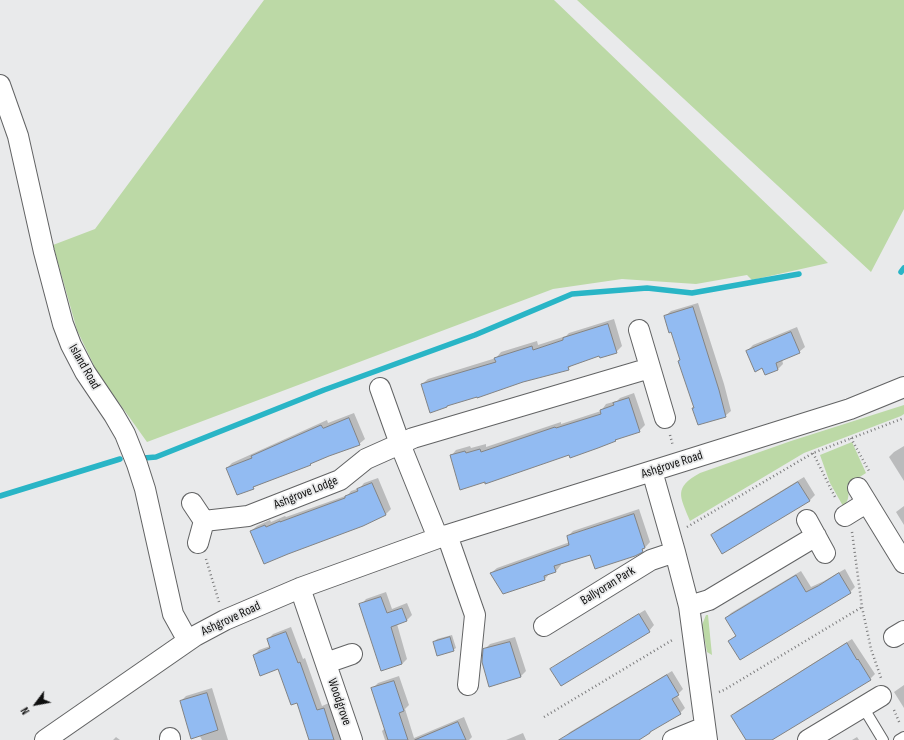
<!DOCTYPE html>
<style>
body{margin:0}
#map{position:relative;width:904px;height:740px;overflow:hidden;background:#e9eaeb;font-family:"Sofia Sans Condensed",sans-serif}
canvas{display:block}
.north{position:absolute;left:16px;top:684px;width:40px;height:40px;-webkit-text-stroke:3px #e9eaeb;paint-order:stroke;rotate:238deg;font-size:11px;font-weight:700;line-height:16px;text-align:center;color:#0f0f0f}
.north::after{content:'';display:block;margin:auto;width:14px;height:18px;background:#0f0f0f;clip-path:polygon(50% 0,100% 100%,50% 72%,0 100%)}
</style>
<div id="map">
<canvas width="904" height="740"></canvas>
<div class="north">N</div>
</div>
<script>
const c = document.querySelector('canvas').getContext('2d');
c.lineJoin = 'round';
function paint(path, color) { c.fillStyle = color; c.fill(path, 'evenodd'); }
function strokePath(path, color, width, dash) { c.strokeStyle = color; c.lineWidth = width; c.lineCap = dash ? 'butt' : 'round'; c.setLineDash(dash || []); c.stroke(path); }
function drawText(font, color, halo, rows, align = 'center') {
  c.font = font + ' "Sofia Sans Condensed",sans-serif'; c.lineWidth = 3.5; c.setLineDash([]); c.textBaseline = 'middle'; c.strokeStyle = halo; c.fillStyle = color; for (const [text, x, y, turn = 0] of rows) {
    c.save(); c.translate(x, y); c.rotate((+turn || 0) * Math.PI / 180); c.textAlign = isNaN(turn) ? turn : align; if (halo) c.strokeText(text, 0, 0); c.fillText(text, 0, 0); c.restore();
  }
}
paint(new Path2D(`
 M264,0H554L828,263L752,280L747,275L696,284L622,279L553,289L147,442L97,372L77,330L53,245L95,229Z
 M577,0H904V209L871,272Z
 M904,405V414L901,416L804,453L690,521C680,496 673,488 700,473L791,441Z
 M852,442L866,473L847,485C849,492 850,501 843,506L830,483L820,455Z
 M706,615H708L712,655L707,652L702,625Z`), '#bcd9a6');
paint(new Path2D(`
 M698,303L724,384L731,411L725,416L693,408L695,407L681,360L672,331L665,316L671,311Z
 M614,319L622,346L616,352L600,355L573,364L568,369L422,384L428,379L496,358L501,352L537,341L538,345L566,336L569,333Z
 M797,327L805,347L799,352L782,359L783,364L778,369L766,374L763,367L747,351L753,345Z
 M634,393L645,425L639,431L618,438L615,440L598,447L570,454L451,456L456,450L470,446L471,448L486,444V447L561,422V424L601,411L606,404L617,401L620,398Z
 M354,413L365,439L359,444L328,455L238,494L227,468L232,463L327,420L328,423Z
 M904,446V481L889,457L894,452Z
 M804,477L815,495L810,500L723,553L712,535L717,530Z
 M378,478L391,509L385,515L251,531L257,526L270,520L271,522L285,516L286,517L348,495L351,491L360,488L364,483Z
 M904,506V525L896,512Z
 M639,509L650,542L642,551L591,554L561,563V565L556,571L550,573L545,579L491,573L497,568L570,542L568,536L573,531Z
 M845,569L855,587L850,592L740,659L729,641L736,635L726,618L731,613L801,571L811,587L824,581Z
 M386,592L392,609L407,603L412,615L407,620L397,624L407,659L402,664L382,670L361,605L366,599Z
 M645,610L654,625L649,631L552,669L557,664Z
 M291,627L303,659L305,658L322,706L329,703L341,740H310L297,702L279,668L254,655L259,650L270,646L268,639L273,634Z
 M452,635L456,648L453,650L434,642L437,639Z
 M515,637L526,671L520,677L484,650L490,644Z
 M852,639L875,674L870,679L770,740H746L732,716L737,711Z
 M672,671L683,689L677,695L685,708L680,713L634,740H567L565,737L570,732Z
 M399,676L409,705L405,709L414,738L464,717L472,737L469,740H385L382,731L385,728L372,689L378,683Z
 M904,685V708L894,692Z
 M212,688L228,740H202L181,701L186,696Z
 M523,733L526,740H506Z
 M116,737L120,740H113Z
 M857,737L859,740H852Z`), '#0003');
strokePath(new Path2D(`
 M901,272L904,268
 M144,458L156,457L324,390L475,335L572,294L647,288L692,293L799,274
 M0,496L120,459`), '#29b5c6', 5.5);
const building = new Path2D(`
 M693,307L719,390L726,417L698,425L692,408H694L678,361L680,360L671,332L669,333L664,316Z
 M608,324L617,353L600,358L599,356L568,367L569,370L523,382L477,398V397L447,406V407L430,413L421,384L496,362L494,358L532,346L533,350L563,340V338Z
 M791,332L800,353L776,363L778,370L765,375L762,368L755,372L746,351Z
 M629,398L640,432L615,440L616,441L598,448L570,458L569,455L485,484V482L460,490L450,455L465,451L466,453L480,449L481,452L555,427L556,428L601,414L600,410L614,405L613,403Z
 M349,418L360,445L329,456L310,464L311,465L253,487L254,489L237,495L226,468L252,458L251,456L321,425L323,428Z
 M798,482L810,501L722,554L711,535Z
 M372,483L386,515L363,526L288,554L264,564L250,531L265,525L266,527L280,521V522L345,498V496L358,491L357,489Z
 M634,514L645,548L642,549L643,552L635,556L595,569L590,555L554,566L556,572L544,576L545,580L503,594L490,573L569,545L567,536Z
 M839,573L851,593L740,660L728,641L736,636L725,618L796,575L806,592L818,586Z
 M381,597L387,613L402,608L407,621L391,627L402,664L381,671L359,604Z
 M639,614L650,632L561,686L550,669Z
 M286,632L298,663L300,662L317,710L324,708L334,740H309L297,703L291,705L278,669L260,676L253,655L270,648L267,639Z
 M450,637L454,651L437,656L433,642Z
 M510,642L521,677L489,687L482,662L483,649Z
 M847,643L857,660L858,659L871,680L772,740H746L731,716Z
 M667,675L679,695L672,699L681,714L650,732V733L639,740H559Z
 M394,681L404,711L399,713L408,740H388L371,688Z
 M207,693L218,730L191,739L180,701Z
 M458,722L466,740H415Z`);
paint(building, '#92bbf2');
strokePath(building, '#828384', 1);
const service = new Path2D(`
 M863,707L883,740
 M899,740L904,737`);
const minor = new Path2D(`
 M0,85L18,136L44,252L63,324L71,345L85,372L114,415L125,434L137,464L145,489L173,614L188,641
 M639,330L665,418
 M380,388L400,444L438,538
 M652,471L675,552L689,606L707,740
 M858,488L904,563
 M192,503L204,521L198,543
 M845,516L866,503
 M807,520L825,553
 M204,521L248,516L340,480L366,459L413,438L650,368
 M447,535L475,615L468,685
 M300,588L352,740
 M689,606L709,600L816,536
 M544,626L651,560L675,552
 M894,637L904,631
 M326,663L352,654
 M170,738V740
 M45,740L195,636L225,620L300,588L438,538L850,409L904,387
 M673,740L705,727
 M808,740L881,696`);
strokePath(service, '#626364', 12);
strokePath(minor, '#626364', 22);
strokePath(new Path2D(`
 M670,435L673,446
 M851,438L869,471L868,472
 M813,453L836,499
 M687,527L813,453L904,418
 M852,532L862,607L871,649L881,678
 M206,559L219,602
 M719,692L724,690L862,607
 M894,710L900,724
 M544,717L674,639`), '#7c7c7d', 2.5, [1, 3]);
strokePath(service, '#fff', 10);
strokePath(minor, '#fff', 20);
drawText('13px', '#0f0f0f', '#e9eaeb', [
 ["Island Road",84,367,60],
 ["Ashgrove Road",672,465,-18],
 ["Ashgrove Lodge",306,493,-22],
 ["Ballyoran Park",608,586,-32],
 ["Ashgrove Road",231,619,-25],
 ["Woodgrove",339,702,71]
]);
</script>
